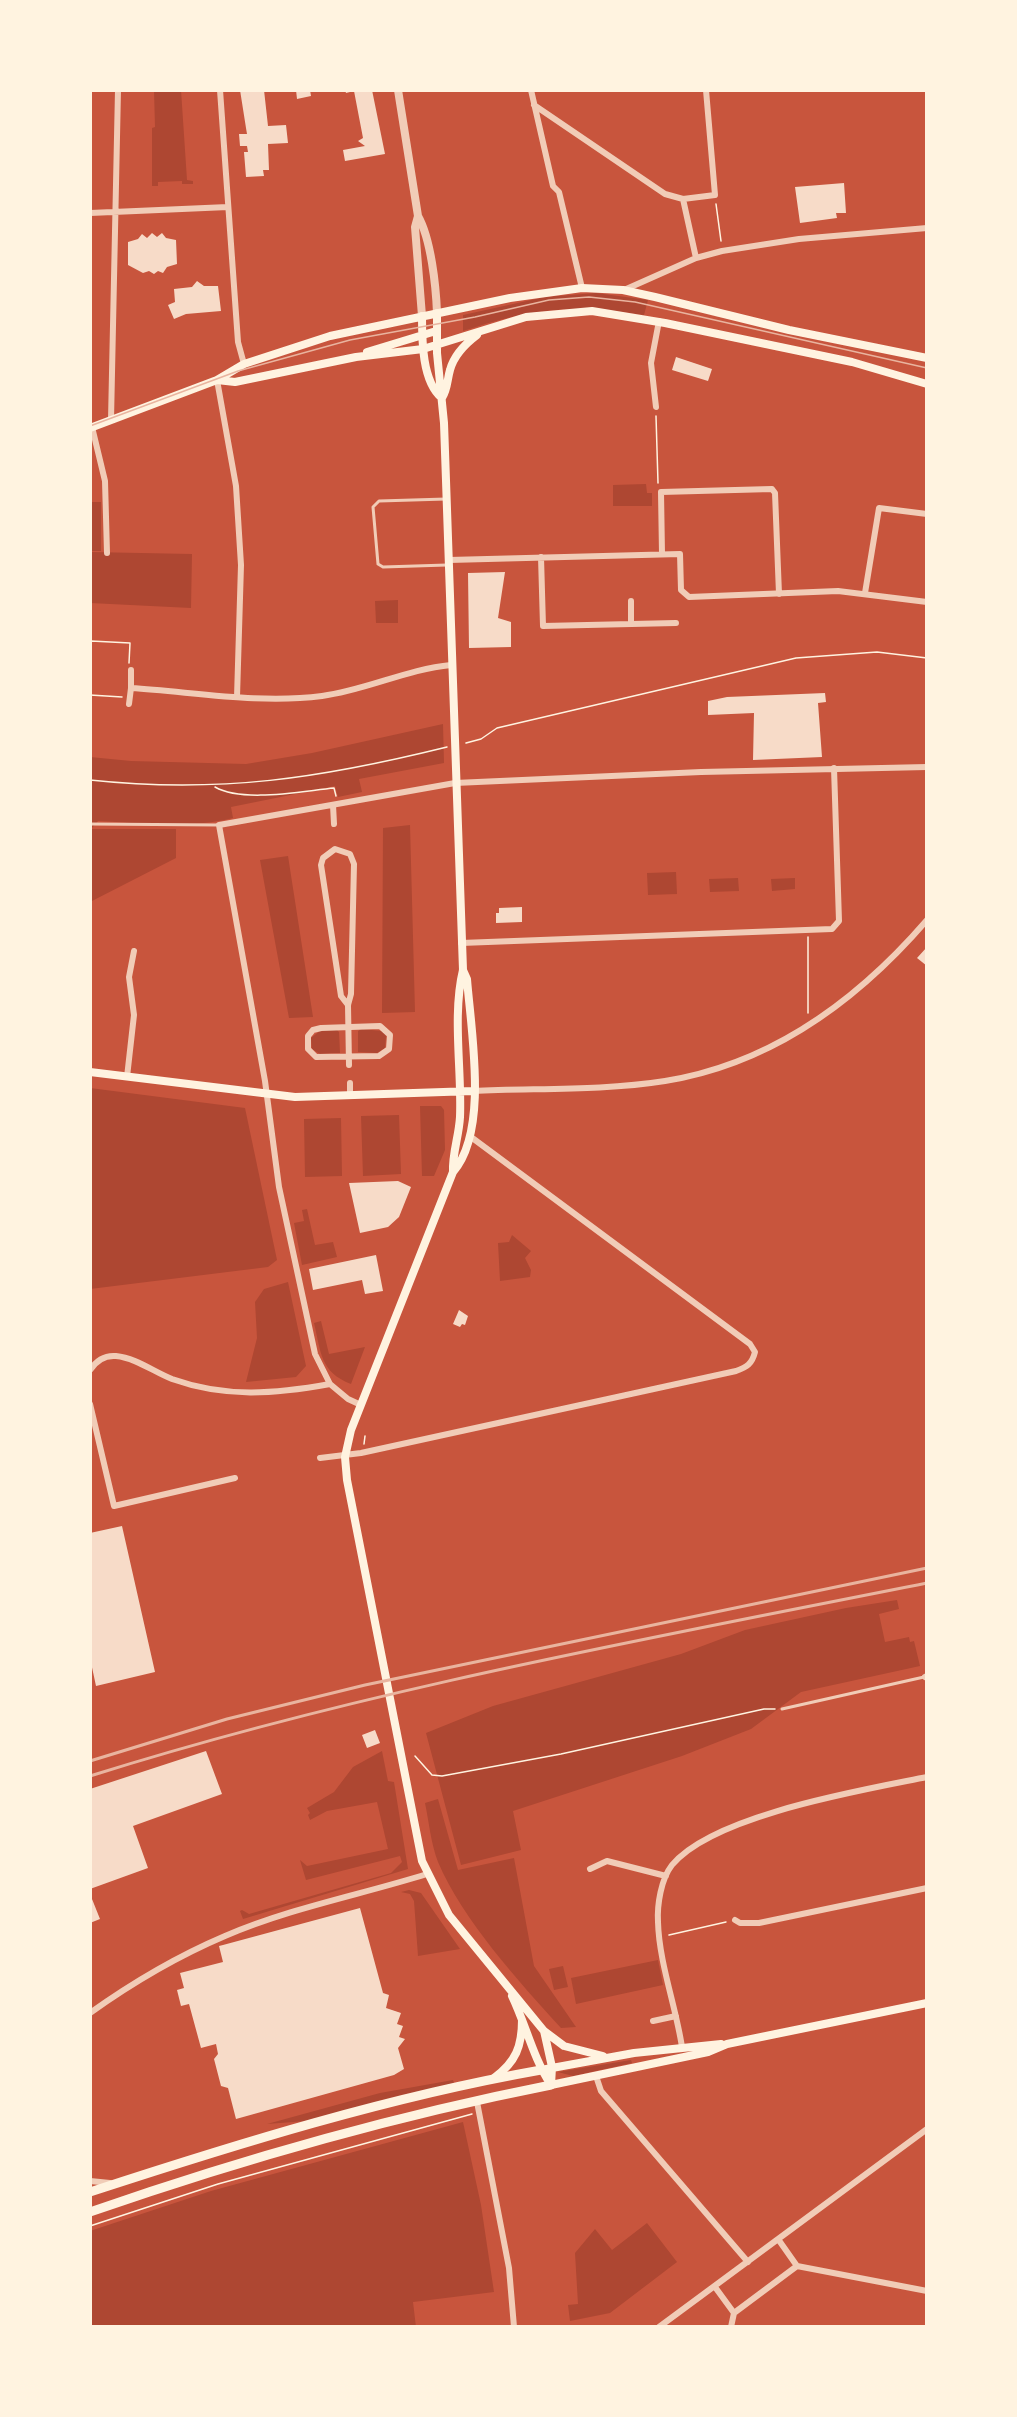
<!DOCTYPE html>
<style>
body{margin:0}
#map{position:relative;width:1017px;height:2417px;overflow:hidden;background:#c8553d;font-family:"DejaVu Sans",sans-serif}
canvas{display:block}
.frame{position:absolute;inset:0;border:92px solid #fff3e0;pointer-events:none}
</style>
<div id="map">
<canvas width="1017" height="2417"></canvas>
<div class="frame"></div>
</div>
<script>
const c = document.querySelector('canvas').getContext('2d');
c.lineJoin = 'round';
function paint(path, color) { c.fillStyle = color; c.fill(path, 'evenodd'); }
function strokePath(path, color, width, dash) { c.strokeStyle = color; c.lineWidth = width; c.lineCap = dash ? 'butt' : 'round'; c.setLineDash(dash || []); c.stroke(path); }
paint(new Path2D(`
 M154,90H181L187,180L193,181V184H182V181L158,182V186H152V128L155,127Z
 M596,293L648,300L644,315C573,304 531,308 463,331V315L545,297Z
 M646,484L647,493H652V506H613V485Z
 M90,502H101V551H90Z
 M90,552L192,554L191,608L90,603Z
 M398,600V623H376L375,601Z
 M443,724L444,763L359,779L362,792L338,797L335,786L231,807L233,818C190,829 142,823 98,821L91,829H176V858L90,902V757L131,761L246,764L312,753Z
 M410,825L415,1012L382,1013L383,828Z
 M288,856L313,1017L289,1018L260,860Z
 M676,872L677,894L648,895L647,873Z
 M738,878L739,891L710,892L709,879Z
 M795,878V889L772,891L771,879Z
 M361,1029L382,1031L386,1036L385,1048L377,1053L358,1052V1031Z
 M321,1030H337L339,1032L340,1053L320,1054L312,1049L311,1038Z
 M90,1088L245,1108L277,1260L268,1267L90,1289Z
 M420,1106H441L444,1110L445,1150L434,1176H422Z
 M399,1115L401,1174L363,1176L361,1116Z
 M341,1118L342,1176L305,1177L304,1119Z
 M307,1209L315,1245L333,1242L337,1257L302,1265L294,1223L304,1221L302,1210Z
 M512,1235L531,1251L525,1258L531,1270L530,1277L500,1281L498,1243L509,1242Z
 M288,1282L306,1366L296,1377L246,1382L257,1338L255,1302L264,1289Z
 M321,1321L329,1354L365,1347L351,1384C320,1372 321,1352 314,1323Z
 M897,1600L899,1609L879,1614L885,1642L909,1637L910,1642L914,1641L920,1666L801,1692L751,1729L682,1756L513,1811L521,1850L461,1865L426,1733L493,1706L681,1654L745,1630L846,1608Z
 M382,1751L388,1781L394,1782L408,1869L243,1919L240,1911L242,1910L249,1914L391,1873L402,1862L400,1856L306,1880L300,1860L307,1866L388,1849L377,1802L327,1811L310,1820L308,1815L310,1813L307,1808L334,1792L353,1767Z
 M438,1799L458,1870L514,1858L534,1966L576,2027L561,2028C519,1982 462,1919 438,1862C431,1844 429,1822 425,1803Z
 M409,1890L421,1893L460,1949L418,1956L414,1901L410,1894L401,1892Z
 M658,1960L663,1985L576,2004L571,1978Z
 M563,1966L568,1987L554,1990L549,1969Z
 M631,2060L632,2063L573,2076L558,2072Z
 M453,2080L454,2083L306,2121L267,2124L380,2093Z
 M463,2122L481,2205L494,2292L413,2302L416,2327H90V2231L211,2191Z
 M647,2223L677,2262L610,2313L570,2321L568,2305L578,2304L575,2253L595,2229L612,2250Z`), '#ae4732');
paint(new Path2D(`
 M240,90H264L268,126L286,125L288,143L268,144L269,170H263L264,176L246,177L244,152H248L247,146H240L239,134H247L246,128Z
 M296,90H310L311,96L297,99Z
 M345,90H372L385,154L345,161L343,150L365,146L358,141L363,138L354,91L346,93Z
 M844,183L846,213H836L837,218L800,223L795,187Z
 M152,233L157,237L162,233L166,238L176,240L177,264L167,267L163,273L158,271L154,274L149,271L143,273L128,265V242L138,239L142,234L147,238Z
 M197,281L204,286H218L221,311L186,314L174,319L168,305L175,302L174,289L192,287Z
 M676,357L712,369L708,381L672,370Z
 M505,572L498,618L511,622V647L469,648L468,573Z
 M825,693L826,702L818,703L822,757L753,760L754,713L708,715V701L727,697Z
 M522,907V922L496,923V913H499V908Z
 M927,947V966L917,958Z
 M398,1181L411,1187L399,1217L388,1227L360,1233L349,1183Z
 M376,1255L383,1291L365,1294L362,1280L313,1290L309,1269Z
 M459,1310L468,1316L465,1325L462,1324L460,1327L453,1324Z
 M122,1526L155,1672L96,1686L90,1658V1533Z
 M375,1730L380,1743L367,1748L362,1735Z
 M206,1751L222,1794L133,1826L148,1868L90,1889V1789Z
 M90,1894L100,1919L90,1923Z
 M360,1908L383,1993L389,1995L386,2008L401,2013L397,2024L403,2026L399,2037L405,2039L398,2048L404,2069L394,2075L236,2119L228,2088L221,2086L214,2059L218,2054L216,2044L201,2048L189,2004L181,2006L177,1990L184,1988L180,1973L223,1962L219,1946L223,1945Z`), '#f7dbc8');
strokePath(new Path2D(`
 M716,204L721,241
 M656,416L658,483
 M90,658L91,641L130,643L129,663
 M90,695L122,697
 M466,743L481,739L497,728L796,658L877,652L927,658
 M90,780C219,794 322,778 447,747
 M215,787C243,803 302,791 334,788L336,796
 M808,937V1013
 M364,1444L365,1436
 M415,1756L432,1775L442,1776L561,1754L764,1709H775
 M669,1935L726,1922
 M90,2226L218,2184L472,2114`), '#fff3e0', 1.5);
strokePath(new Path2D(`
 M446,499L379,501L373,507L378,564L383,567L447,565
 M90,824L219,825
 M782,1709L924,1677`), '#f1ccb7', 3);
strokePath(new Path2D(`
 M220,90L238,342L244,364
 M531,90L553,186L559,192L582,288
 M534,105L665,194L683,199L715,195L706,90
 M683,199L696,258
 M90,213L228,207
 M624,290L696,258L722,251L799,239L927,228
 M217,380L236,486L241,565L237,697
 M656,407L651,363L659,321
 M111,420L118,90
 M92,427L105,481L107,553
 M662,554L661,492L772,489L775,493L779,594
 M541,557L543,626L676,623
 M449,560L680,554L681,590L689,597L838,591L927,602
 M865,593L879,508L927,514
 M631,601V624
 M131,670V688C194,692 259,704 322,696C367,690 407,669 451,665
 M129,704L131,688
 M333,805L334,824
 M461,943L832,929L839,921L834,768
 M348,1005L341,996L321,865L323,858L335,849L350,854L354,864L351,994L348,1005L349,1065
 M380,1026L390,1035L389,1049L379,1056L316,1057L308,1049V1036L313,1030L321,1028Z
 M127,1077L134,1015L129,977L134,951
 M350,1083V1095
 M473,1091C536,1088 602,1091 665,1081C771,1064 858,1000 927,920
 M90,1370C96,1361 105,1355 116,1356C136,1358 154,1372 172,1379C225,1398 275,1394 330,1384
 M90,1404L114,1506L235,1478
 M361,1405L348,1399L330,1384L315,1354L279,1187L265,1081L219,825L455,783L701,772L927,767
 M320,1458L361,1453L736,1371C747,1367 752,1364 755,1352L750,1344L471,1137
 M925,1677L927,1676
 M590,1869L607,1861L666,1876
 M735,1920L740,1923H759L927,1888
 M90,2013C132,1983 178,1956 225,1936C290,1908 360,1895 427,1874
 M653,2021L676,2016
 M682,2047C676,2007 659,1962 658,1922C657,1905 661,1879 672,1865C713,1815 863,1790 927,1777
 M596,2076L601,2091L748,2262
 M477,2102L509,2268L514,2327
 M90,2181L110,2183
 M778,2239L797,2266L927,2291
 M715,2287L734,2313L731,2327
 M734,2313L797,2266
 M659,2327L927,2129`), '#f1ccb7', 6);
strokePath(new Path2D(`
 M398,90L418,216L415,227L422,316
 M418,216C431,239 436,286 437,313`), '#f1ccb7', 8);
strokePath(new Path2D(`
 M437,313V353L444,423L463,970C452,1015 462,1071 460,1117C459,1136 452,1154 453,1172
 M422,316C422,340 422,382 442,398
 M367,352L436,331
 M217,380L235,382L356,357L423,349L526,317L592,311L665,323L852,362L927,384
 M442,398C448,388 447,380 450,370C454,355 465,344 477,335
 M90,428L217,380L244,364L330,336L510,298L582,288L623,290L655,297L789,330L927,358
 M463,970L467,979C471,1031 489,1131 453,1172L351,1430L345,1457L347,1480L422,1861L449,1915L544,2031L552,2067L551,2085
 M90,1072L295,1097L473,1091
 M512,1996C526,2025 533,2058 551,2085
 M544,2031L564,2046L603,2056
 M541,2070L634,2053L721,2044
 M494,2078C516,2062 522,2046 522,2020
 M551,2085L708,2052L727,2044L927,2003`), '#fff3e0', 8);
strokePath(new Path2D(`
 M90,2192C237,2144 388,2097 541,2070
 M90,2212C237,2161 399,2115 551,2085`), '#fff3e0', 9);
strokePath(new Path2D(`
 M90,426L238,371L350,340L475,317L549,300L589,297L635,302L927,368`), '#e9b49f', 1.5);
strokePath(new Path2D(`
 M90,1761L227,1719L365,1685L927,1568
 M90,1776C363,1690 646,1639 927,1583`), '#e9b49f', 3);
</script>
